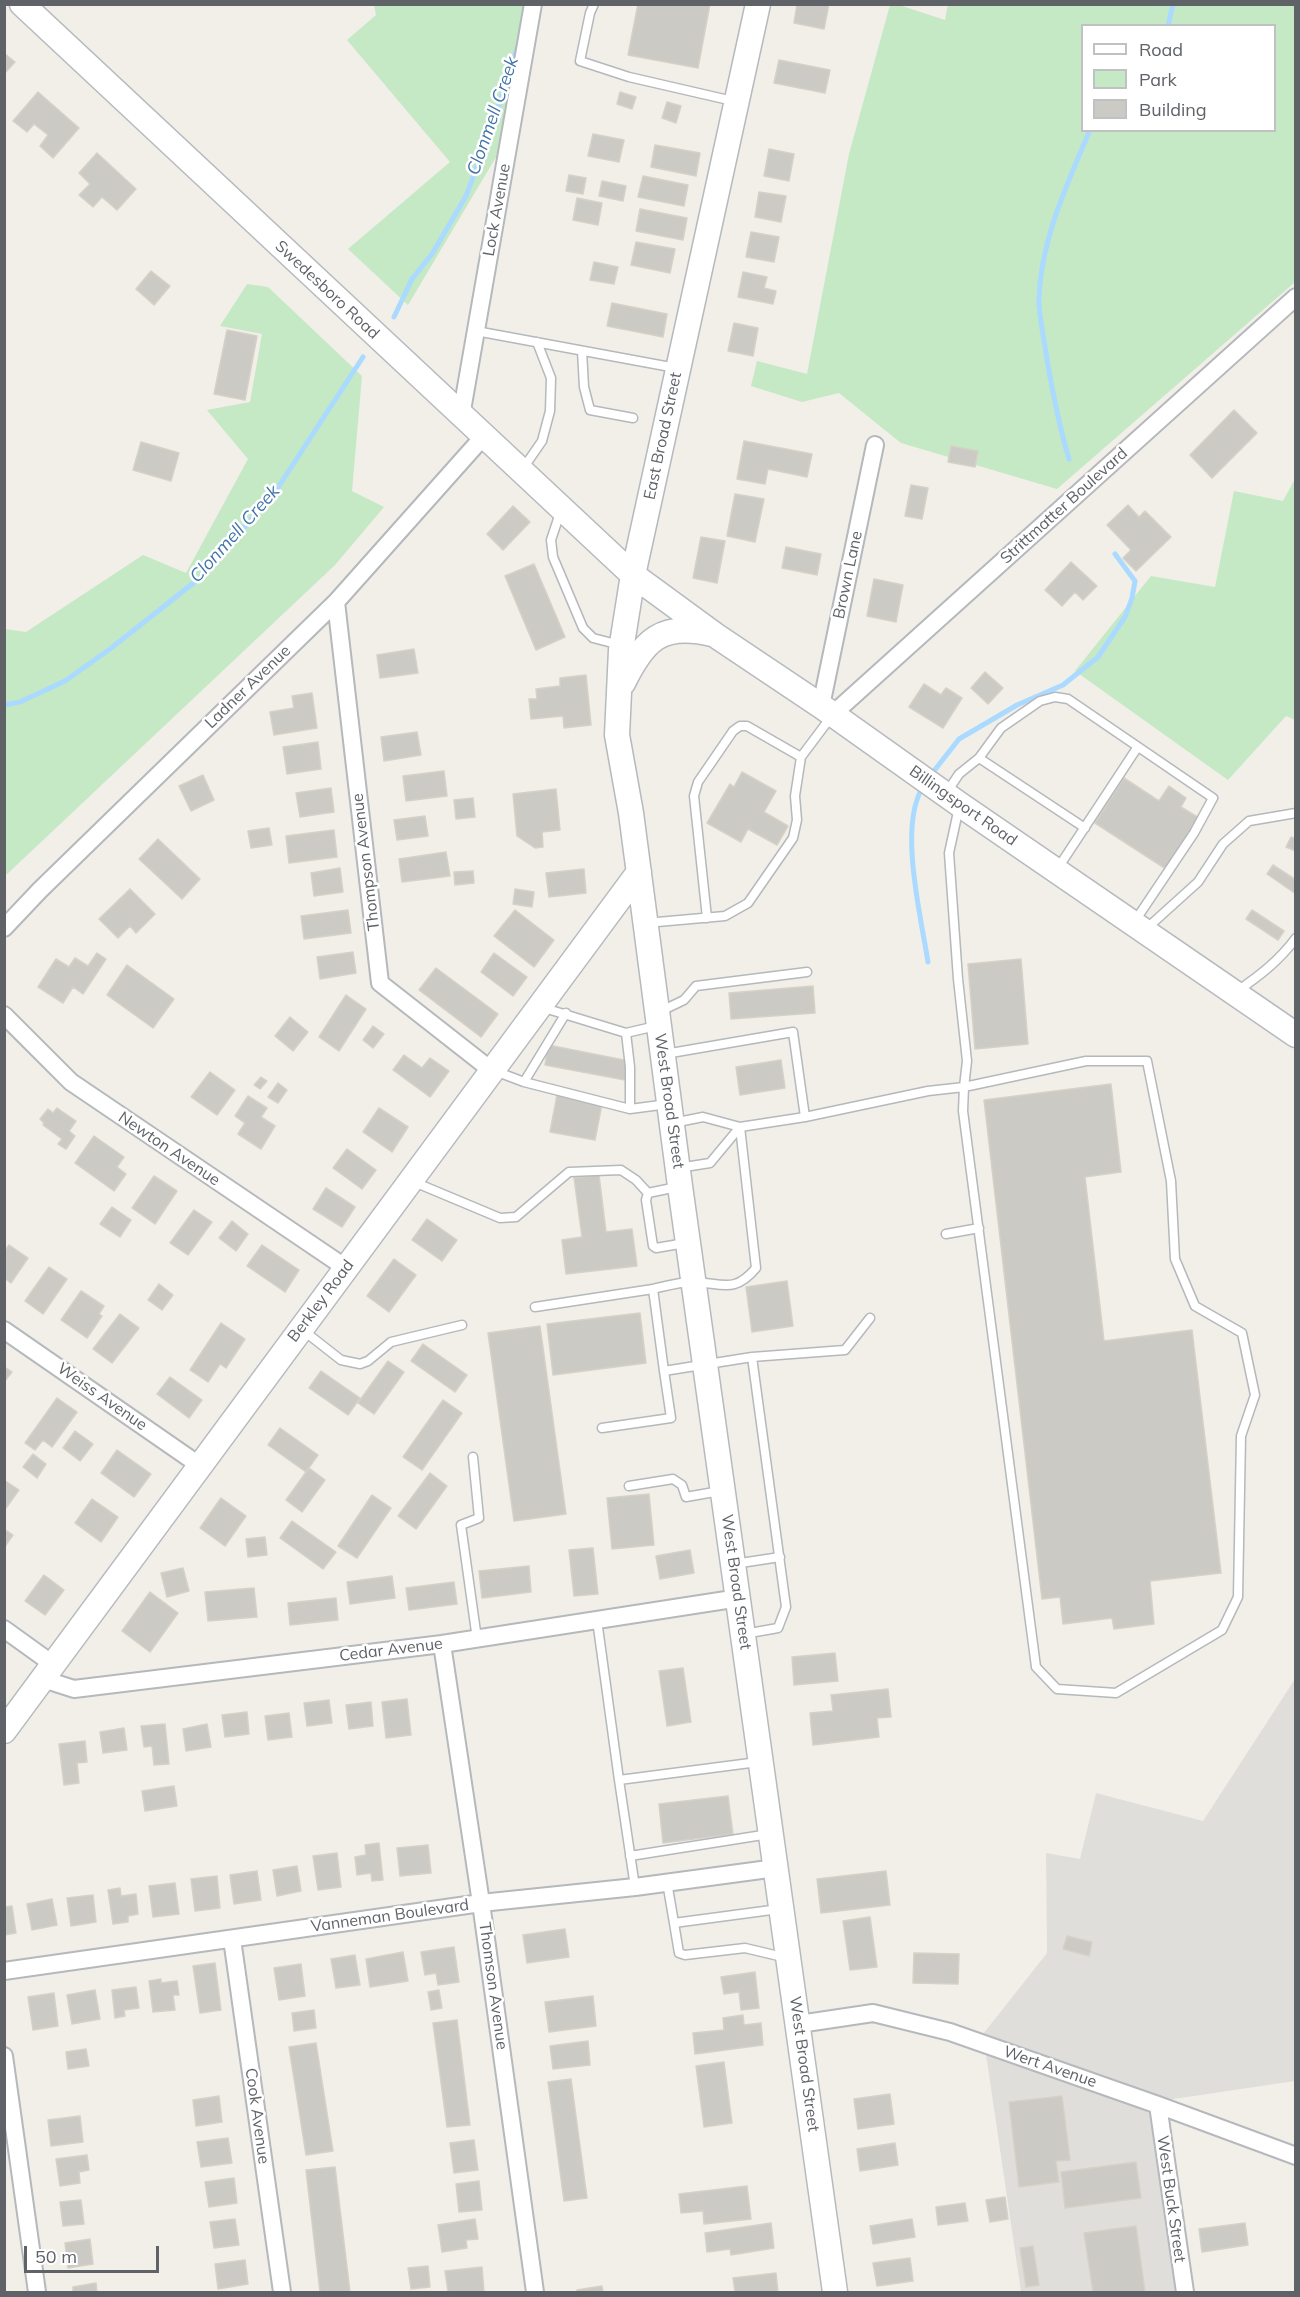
<!DOCTYPE html>
<style>
body{margin:0}
#map{position:relative;width:1300px;height:2297px;overflow:hidden;background:#f1efe8;font-family:Mulish,sans-serif}
canvas{display:block}
.frame{position:absolute;inset:0;border:6px solid #5f6368;pointer-events:none}
.legend{position:absolute;left:1081px;top:24px;width:195px;height:108px;box-sizing:border-box;background:#fff;border:2px solid #bfc1c3;margin:0;padding:8px 10px;list-style:none;font-size:18px;color:#5f6368}
.legend li{display:flex;align-items:center;gap:12px;height:30px}
.legend b{width:30px;border:2px solid #bfc1c3}
.scale{position:absolute;left:24px;top:2246px;width:135px;height:27px;box-sizing:border-box;border:3px solid #5f6368;border-top:0;padding-left:8px;font-size:18px;line-height:21px;white-space:nowrap;color:#5f6368;-webkit-text-stroke:4px #fff;paint-order:stroke}
</style>
<div id="map">
<canvas width="1300" height="2297"></canvas>
<div class="frame"></div>
<ul class="legend">
<li><b style="height:8px;background:#fff"></b>Road</li>
<li><b style="height:16px;background:#c5e8c5"></b>Park</li>
<li><b style="height:16px;background:#cccac5"></b>Building</li>
</ul>
<div class="scale">50 m</div>
</div>
<script>
const c = document.querySelector('canvas').getContext('2d');
c.lineJoin = 'round';
function paint(path, color) { c.fillStyle = color; c.fill(path, 'evenodd'); }
function strokePath(path, color, width, dash) { c.strokeStyle = color; c.lineWidth = width; c.lineCap = dash ? 'butt' : 'round'; c.setLineDash(dash || []); c.stroke(path); }
function drawText(font, color, halo, rows, align = 'center') {
  c.font = font + ' Mulish,sans-serif'; c.lineWidth = 5; c.setLineDash([]); c.textBaseline = 'middle'; c.strokeStyle = halo; c.fillStyle = color; for (const [text, x, y, turn = 0] of rows) {
    c.save(); c.translate(x, y); c.rotate((+turn || 0) * Math.PI / 180); c.textAlign = isNaN(turn) ? turn : align; if (halo) c.strokeText(text, 0, 0); c.fillText(text, 0, 0); c.restore();
  }
}
paint(new Path2D(`
 M1295,1679V2081L1167,2100L1194,2292H1021L983,2034L1047,1953L1046,1853L1080,1859L1096,1793L1203,1821Z`), '#e0deda');
paint(new Path2D(`
 M948,4L1295,5V282L1057,489L901,443L839,393L802,402L751,386L757,361L807,374L849,154L890,5H899L945,20ZM1082,26H1274V130H1082Z
 M374,5H535L499,152L408,305L348,249L450,162L347,40L376,15Z
 M247,284L268,287L362,376L352,491L384,507L335,565L5,876V629L26,632L143,555L186,573L248,459L207,410L250,402L262,334L220,326Z
 M1295,479V720L1286,716L1228,780L1075,671L1151,576L1215,587L1234,491L1283,501Z`), '#c5e8c5');
strokePath(new Path2D(`
 M1168,26L1173,4
 M394,317L412,279L432,254L466,196L494,121L519,42
 M1069,459C1058,422 1051,385 1045,347C1043,332 1039,316 1039,301C1040,242 1067,184 1090,130
 M4,705L20,702L65,681L110,649L201,577L275,492L363,357
 M930,776L959,739L1017,705L1063,685L1098,657L1125,617L1132,598L1135,581L1115,554
 M923,787C898,825 921,917 928,962`), '#aadaff', 5);
const building = new Path2D(`
 M638,4H710L698,68L628,55Z
 M797,4H829L824,29L794,23Z
 M4,53L15,62L4,74Z
 M779,60L830,70L825,93L774,83Z
 M38,92L79,128L53,158L40,146L48,135L34,124L27,132L13,121Z
 M620,92L636,97L632,109L617,104Z
 M667,102L681,106L676,123L662,118Z
 M593,134L624,140L619,162L588,156Z
 M655,145L700,153L696,176L651,167Z
 M769,149L794,154L789,181L764,176Z
 M97,153L136,189L117,210L102,197L93,207L79,195L90,184L79,173Z
 M569,175L586,178L583,194L566,191Z
 M643,176L688,185L684,206L638,197Z
 M602,181L626,186L623,201L599,196Z
 M759,192L786,196L781,222L755,217Z
 M577,198L602,203L598,225L573,220Z
 M640,209L687,218L683,240L636,231Z
 M751,232L779,237L774,262L746,257Z
 M636,242L675,249L670,273L631,265Z
 M594,262L618,267L614,284L590,280Z
 M151,271L170,286L154,305L136,289Z
 M743,272L767,277L764,288L776,291L773,304L738,297Z
 M612,303L667,314L663,337L607,326Z
 M734,323L758,328L753,356L728,351Z
 M227,330L257,336L245,400L214,394Z
 M1234,410L1257,433L1212,478L1190,455Z
 M744,441L812,454L807,477L768,469L765,484L737,479Z
 M141,442L179,453L171,481L133,470Z
 M951,446L978,451L975,467L948,462Z
 M911,485L928,488L922,519L905,516Z
 M735,494L764,499L755,542L727,536Z
 M1128,505L1139,517L1145,511L1171,537L1136,571L1123,558L1131,550L1107,525Z
 M513,506L530,522L503,550L487,534Z
 M701,537L725,541L717,583L693,578Z
 M786,547L821,554L817,575L782,568Z
 M1071,562L1097,586L1083,600L1075,592L1062,606L1045,590Z
 M534,564L565,637L536,650L505,576Z
 M874,579L903,585L896,622L867,616Z
 M414,649L418,673L380,678L377,655Z
 M985,672L1003,688L988,704L971,688Z
 M586,675L591,725L564,728L563,716L531,719L529,699H537L536,689L560,686V678Z
 M924,684L941,695L946,688L962,698L943,728L909,707Z
 M312,693L317,728L274,735L270,712L294,708L292,696Z
 M417,732L421,755L384,761L381,737Z
 M318,742L321,769L287,774L283,747Z
 M444,771L447,796L406,801L403,776Z
 M742,772L776,791L764,812L788,826L777,845L748,829L741,842L707,823L730,784L734,787Z
 M203,775L214,800L191,811L179,786Z
 M1124,778L1159,801L1169,786L1186,798L1181,807L1199,818L1166,869L1095,823Z
 M331,788L334,812L300,817L296,793Z
 M556,789L560,830L542,832L543,847L535,848L517,836L513,794Z
 M473,798L475,817L456,819L454,800Z
 M425,816L428,836L397,840L394,820Z
 M269,828L272,845L251,848L248,831Z
 M334,830L337,857L289,863L286,836Z
 M1291,837L1296,839V851L1286,847Z
 M158,839L200,879L182,899L139,859Z
 M446,852L450,876L402,882L399,859Z
 M1273,865L1296,880V894L1267,874Z
 M340,868L343,892L314,896L311,873Z
 M584,869L586,893L549,897L546,873Z
 M473,871L474,883L455,885L454,872Z
 M130,889L155,914L136,933L130,926L118,938L99,919Z
 M515,889L534,892L532,907L513,904Z
 M348,910L351,933L304,939L301,916Z
 M515,910L554,940L534,967L494,936Z
 M1252,910L1284,931L1278,940L1246,919Z
 M353,952L356,973L320,979L317,957Z
 M97,953L106,959L83,994L73,987L63,1003L38,987L56,959L69,967L75,958L88,966Z
 M494,953L527,977L513,996L481,972Z
 M1021,959L1028,1044L975,1049L968,964Z
 M127,965L174,999L153,1028L107,995Z
 M436,968L498,1014L481,1037L419,990Z
 M813,986L815,1013L731,1019L729,993Z
 M346,995L366,1009L339,1051L319,1037Z
 M290,1017L308,1032L293,1051L275,1036Z
 M373,1026L384,1034L373,1048L363,1040Z
 M548,1045L629,1061L625,1080L545,1065Z
 M404,1055L422,1068L430,1058L449,1071L430,1097L393,1070Z
 M781,1060L785,1088L740,1095L736,1067Z
 M210,1072L235,1090L217,1115L191,1097Z
 M261,1077L267,1081L260,1089L254,1085Z
 M278,1083L287,1090L278,1103L268,1097Z
 M1111,1084L1121,1172L1085,1177L1104,1341L1192,1330L1221,1573L1150,1581L1154,1624L1114,1629L1112,1618L1063,1624L1060,1597L1042,1599L984,1100Z
 M557,1095L602,1104L595,1140L550,1132Z
 M248,1096L267,1108L261,1117L275,1126L261,1149L238,1134L245,1123L235,1116Z
 M57,1108L76,1121L69,1131L75,1136L66,1149L58,1144L62,1139L43,1125L44,1123L40,1119L48,1109L53,1113Z
 M379,1108L408,1127L392,1152L363,1132Z
 M94,1136L124,1157L117,1167L126,1174L114,1191L75,1163Z
 M347,1149L376,1170L362,1189L333,1168Z
 M599,1175L606,1232L632,1229L637,1266L566,1274L562,1240L582,1237L574,1178Z
 M154,1176L177,1191L155,1224L132,1208Z
 M326,1188L355,1207L342,1227L313,1209Z
 M112,1207L131,1220L120,1237L100,1224Z
 M194,1210L212,1222L188,1255L170,1243Z
 M427,1219L457,1240L442,1261L412,1240Z
 M232,1221L248,1234L236,1251L219,1238Z
 M9,1245L28,1258L11,1283L4,1278V1252Z
 M262,1245L299,1270L285,1292L247,1266Z
 M394,1259L416,1275L389,1312L367,1296Z
 M49,1267L67,1279L43,1314L25,1301Z
 M787,1281L793,1326L752,1332L746,1287Z
 M159,1284L173,1295L162,1310L148,1300Z
 M81,1291L104,1306L99,1314L102,1316L87,1338L61,1320Z
 M640,1313L646,1363L553,1375L547,1324Z
 M120,1314L139,1328L112,1363L93,1349Z
 M221,1323L245,1339L226,1368L220,1364L208,1382L190,1370Z
 M540,1326L566,1514L514,1521L488,1333Z
 M423,1344L467,1375L455,1392L411,1361Z
 M388,1361L404,1372L374,1414L358,1403Z
 M4,1367L12,1372L4,1382Z
 M321,1371L360,1398L348,1415L309,1388Z
 M170,1377L202,1400L189,1418L157,1394Z
 M57,1398L77,1412L52,1447L43,1440L35,1450L25,1443Z
 M443,1400L462,1413L422,1470L403,1457Z
 M280,1428L318,1455L306,1472L268,1445Z
 M75,1431L93,1444L80,1461L63,1448Z
 M117,1450L151,1474L134,1497L101,1473Z
 M33,1454L46,1464L37,1478L23,1467Z
 M309,1468L325,1480L302,1512L286,1500Z
 M430,1473L447,1486L416,1529L398,1516Z
 M4,1480L19,1490L6,1508L4,1507Z
 M649,1494L654,1545L612,1549L607,1498Z
 M372,1495L391,1508L357,1558L338,1546Z
 M221,1498L246,1516L225,1546L200,1528Z
 M92,1499L118,1517L101,1542L75,1523Z
 M292,1521L336,1552L323,1569L280,1538Z
 M4,1529L13,1535L4,1548Z
 M265,1537L267,1555L248,1557L246,1539Z
 M593,1548L598,1594L574,1596L569,1550Z
 M690,1550L694,1573L660,1579L656,1556Z
 M529,1566L531,1592L482,1598L479,1571Z
 M183,1568L189,1591L167,1597L161,1573Z
 M44,1575L64,1590L45,1615L25,1601Z
 M392,1576L395,1598L350,1604L347,1582Z
 M454,1582L457,1604L409,1610L406,1588Z
 M254,1588L257,1617L208,1621L205,1592Z
 M150,1592L178,1613L150,1652L122,1631Z
 M336,1598L338,1620L290,1625L288,1603Z
 M835,1653L838,1681L794,1685L792,1657Z
 M683,1668L691,1722L667,1726L659,1671Z
 M888,1689L891,1717L877,1718L879,1737L813,1745L810,1713L833,1711L831,1695Z
 M407,1699L411,1735L386,1738L382,1702Z
 M329,1700L332,1723L307,1726L304,1703Z
 M371,1702L373,1726L349,1729L346,1705Z
 M247,1712L249,1734L225,1737L222,1715Z
 M289,1713L292,1737L268,1740L265,1716Z
 M165,1724L169,1764L154,1765L152,1746L144,1747L141,1726Z
 M207,1724L211,1747L186,1751L183,1729Z
 M124,1728L127,1750L103,1753L100,1732Z
 M85,1741L87,1762L77,1763L79,1783L64,1785L59,1744Z
 M174,1786L177,1806L145,1811L142,1791Z
 M728,1796L733,1834L663,1843L659,1804Z
 M379,1843L383,1880L372,1881L371,1873L357,1875L355,1857L366,1855L365,1845Z
 M428,1845L431,1873L400,1876L397,1848Z
 M337,1853L341,1887L318,1890L313,1856Z
 M297,1866L301,1891L277,1896L273,1870Z
 M257,1871L261,1900L234,1904L230,1875Z
 M886,1871L890,1905L821,1913L817,1879Z
 M217,1876L220,1908L195,1911L191,1879Z
 M175,1883L179,1914L153,1917L149,1886Z
 M120,1888L121,1896L136,1894L138,1914L128,1916V1922L113,1924L108,1890Z
 M93,1895L96,1922L71,1926L67,1898Z
 M52,1899L57,1925L32,1930L27,1904Z
 M12,1906L16,1933L4,1935V1907Z
 M870,1917L877,1967L850,1970L843,1921Z
 M565,1929L569,1957L527,1963L523,1935Z
 M1067,1936L1092,1942L1089,1956L1063,1949Z
 M454,1947L459,1982L438,1985L436,1973L425,1975L421,1952Z
 M403,1952L408,1981L370,1987L366,1959Z
 M914,1953L959,1954L958,1984L913,1983Z
 M355,1955L360,1985L336,1988L331,1959Z
 M215,1963L221,2010L200,2013L193,1966Z
 M301,1964L305,1996L279,2000L274,1968Z
 M755,1972L759,2008L741,2010L739,1992L724,1994L721,1977Z
 M161,1979V1983L177,1981L179,1995H173L175,2010L153,2012L149,1981Z
 M136,1987L139,2008L124,2010L125,2016L115,2018L112,1990Z
 M95,1990L100,2019L72,2024L67,1995Z
 M439,1990L442,2008L431,2010L428,1992Z
 M54,1993L58,2026L33,2030L28,1997Z
 M593,1996L596,2026L549,2032L545,2002Z
 M314,2010L316,2028L294,2031L292,2013Z
 M743,2015L744,2025L761,2023L763,2045L695,2054L693,2033L724,2030L723,2018Z
 M457,2020L470,2125L447,2127L433,2023Z
 M588,2041L590,2065L553,2069L550,2046Z
 M316,2043L333,2151L306,2155L289,2047Z
 M86,2049L89,2066L68,2069L66,2052Z
 M724,2062L732,2123L704,2127L696,2066Z
 M571,2079L587,2198L564,2201L548,2082Z
 M890,2094L894,2124L858,2129L854,2099Z
 M219,2096L222,2122L196,2126L193,2100Z
 M1062,2096L1070,2160L1056,2161L1059,2182L1019,2187L1009,2102Z
 M80,2116L83,2142L51,2146L48,2120Z
 M228,2138L232,2163L201,2167L197,2142Z
 M474,2140L478,2170L454,2173L450,2143Z
 M895,2143L898,2165L860,2171L857,2149Z
 M87,2155L89,2170L79,2172L80,2183L60,2186L56,2159Z
 M1136,2162L1141,2198L1065,2208L1061,2172Z
 M335,2167L350,2292H320L306,2170Z
 M234,2178L237,2203L209,2207L205,2182Z
 M479,2181L482,2210L459,2212L456,2184Z
 M747,2186L751,2219L704,2224L703,2211L681,2213L679,2194Z
 M1005,2197L1008,2219L990,2222L986,2200Z
 M81,2200L84,2224L63,2226L60,2202Z
 M965,2203L968,2221L938,2225L936,2207Z
 M235,2219L239,2245L214,2248L210,2222Z
 M475,2219L478,2239L466,2240L467,2248L442,2252L438,2225Z
 M912,2219L915,2237L873,2244L870,2226Z
 M771,2223L774,2248L731,2255L730,2249L707,2252L705,2233Z
 M1245,2223L1248,2245L1202,2252L1199,2229Z
 M1136,2226L1145,2292H1093L1084,2233Z
 M90,2239L93,2264L68,2268L65,2243Z
 M1033,2246L1039,2285L1026,2287L1020,2248Z
 M910,2258L913,2281L877,2286L873,2263Z
 M245,2260L248,2284L218,2289L215,2264Z
 M428,2266L430,2287L411,2289L408,2268Z
 M482,2267L484,2292H448L445,2271Z
 M776,2273L778,2292H735L733,2278Z
 M96,2283L97,2292H73V2287Z
 M602,2286L603,2292H577V2290Z`);
paint(building, '#cccac5');
strokePath(building, '#d6d1c6', 1.5);
const lane = new Path2D(`
 M594,4L590,13L580,61L629,77L733,101
 M476,331L676,368
 M582,351L584,387L590,410L633,418
 M522,470L542,441L550,411L551,378L537,342
 M561,510L551,540L553,557L583,628L593,638L620,645
 M979,758L1085,828
 M947,792L959,774L979,758L1001,728L1040,701L1055,697L1068,699L1213,798L1194,833L1135,921
 M1058,868L1137,748
 M707,918L694,796L698,782L733,731L740,726H747L801,757
 M646,923L725,916L748,903L793,838L797,820L795,796L801,757L831,717
 M1146,929L1198,882L1223,844L1249,821L1296,813
 M1236,992C1259,976 1279,961 1296,938
 M541,1007L626,1033L656,1026
 M659,1012L684,1000L696,986L807,972
 M626,1033L630,1067V1109
 M665,1054L793,1032L805,1117
 M1086,1061H1147L1171,1181L1175,1259L1195,1306L1242,1333L1255,1395L1241,1436L1238,1597L1222,1630L1116,1693L1057,1689L1036,1667L963,1111L964,1087Z
 M495,1071L524,1082L630,1109L668,1104
 M524,1082L566,1013
 M673,1123L703,1117L740,1127L805,1117L928,1091L964,1087L967,1061L958,979L949,853L959,807
 M740,1127L756,1268C735,1293 724,1284 696,1282C682,1281 666,1286 653,1289L664,1371L752,1357L786,1607L778,1628L744,1634
 M678,1168L710,1163L740,1127
 M414,1182L500,1218L516,1217L569,1172L621,1170L636,1180L648,1193
 M677,1187L648,1193L646,1200L653,1246L656,1248L685,1243
 M946,1234L979,1228
 M535,1307L653,1289
 M304,1331L341,1360L360,1364L368,1361L391,1342L462,1325
 M752,1357L845,1350L870,1318
 M602,1428L671,1418L664,1371
 M473,1457L479,1518L461,1525L477,1639
 M629,1486L673,1479L682,1485L686,1497L720,1491
 M734,1564L780,1557
 M597,1620L619,1780
 M630,1856L769,1834
 M667,1882L674,1923
 M635,1887L619,1780L758,1762
 M779,1909L674,1923L679,1953L685,1955L745,1948L787,1958`);
const street = new Path2D(`
 M461,416L533,4
 M336,602L380,983L491,1070
 M821,706L875,445
 M833,714L1296,297
 M4,928L40,890L336,602L483,437
 M4,1015L71,1082L346,1268
 M4,1330L199,1465
 M4,1629L54,1665
 M442,1644L481,1903L535,2292
 M43,1679L74,1689L442,1644L739,1598
 M232,1939L282,2292
 M4,1971L481,1903L635,1887L776,1868
 M799,2024L873,2013L950,2032L1158,2105L1296,2156
 M4,2056L37,2292
 M1158,2105L1185,2292`);
const secondary = new Path2D(`
 M22,4L633,575L715,635L821,706L959,804L1296,1035
 M758,4L633,575L621,650L617,735L631,813L680,1186L835,2292
 M623,683C644,640 661,622 712,634
 M4,1731L639,872`);
strokePath(lane, '#b5b8bc', 11);
strokePath(street, '#b5b8bc', 20);
strokePath(secondary, '#b6babf', 27);
strokePath(lane, '#fff', 8);
strokePath(street, '#fff', 16);
strokePath(secondary, '#fff', 24);
drawText('16px', '#5f6368', '#fff', [
 ["Lock Avenue",497,210,-80],
 ["Swedesboro Road",327,290,43],
 ["East Broad Street",663,436,-78],
 ["Strittmatter Boulevard",1064,506,-42],
 ["Brown Lane",848,575,-78],
 ["Ladner Avenue",248,687,-44],
 ["Billingsport Road",963,806,35],
 ["Thompson Avenue",366,862,-97],
 ["West Broad Street",669,1101,82],
 ["Newton Avenue",169,1149,34],
 ["Berkley Road",321,1301,-53],
 ["Weiss Avenue",102,1397,35],
 ["West Broad Street",736,1582,82],
 ["Cedar Avenue",391,1650,-7],
 ["Vanneman Boulevard",390,1916,-8],
 ["Thomson Avenue",493,1986,82],
 ["West Broad Street",804,2064,82],
 ["Wert Avenue",1050,2067,19],
 ["Cook Avenue",257,2116,82],
 ["West Buck Street",1171,2199,82]
]);
drawText('italic 18px', '#4174aa', '#fff', [
 ["Clonmell Creek",493,116,-71],
 ["Clonmell Creek",235,534,-48]
]);
</script>
